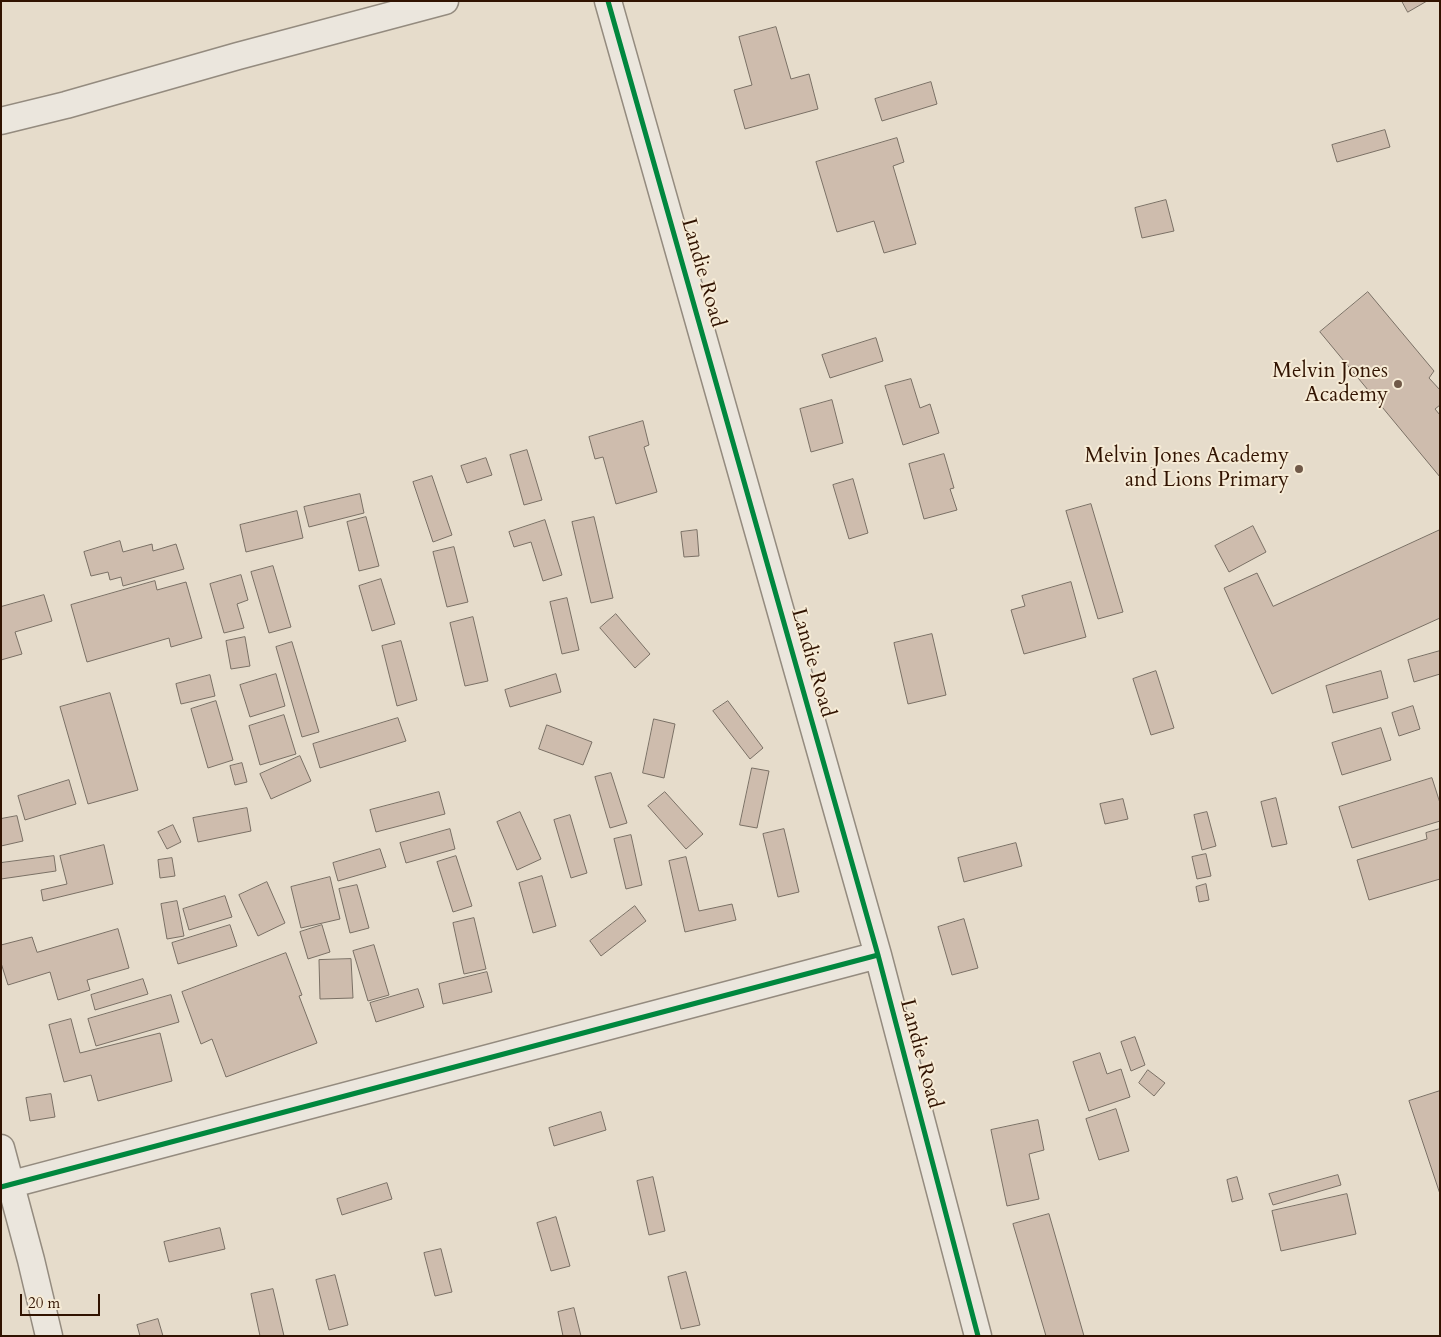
<!DOCTYPE html>
<style>
body{margin:0}
#map{position:relative;width:1441px;height:1337px;overflow:hidden;background:#e6dccb;font-family:Cardo,serif}
canvas{display:block}
.frame{position:absolute;inset:0;border:2px solid #311301;pointer-events:none}
.scale{position:absolute;left:20px;top:1294px;width:80px;height:22px;box-sizing:border-box;border:2px solid #311301;border-top:0;padding-left:6px;font-size:15px;line-height:18px;white-space:nowrap;color:#311301;-webkit-text-stroke:4px #f6ebd6;paint-order:stroke}
</style>
<div id="map">
<canvas width="1441" height="1337"></canvas>
<div class="frame"></div>
<div class="scale">20 m</div>
</div>
<script>
const c = document.querySelector('canvas').getContext('2d');
c.lineJoin = 'round';
function paint(path, color) { c.fillStyle = color; c.fill(path, 'evenodd'); }
function strokePath(path, color, width, dash) { c.strokeStyle = color; c.lineWidth = width; c.lineCap = dash ? 'butt' : 'round'; c.setLineDash(dash || []); c.stroke(path); }
function drawText(font, color, halo, rows, align = 'center') {
  c.font = font + ' Cardo,serif'; c.lineWidth = 4; c.setLineDash([]); c.textBaseline = 'middle'; c.strokeStyle = halo; c.fillStyle = color; for (const [text, x, y, turn = 0] of rows) {
    c.save(); c.translate(x, y); c.rotate((+turn || 0) * Math.PI / 180); c.textAlign = isNaN(turn) ? turn : align; if (halo) c.strokeText(text, 0, 0); c.fillText(text, 0, 0); c.restore();
  }
}
const building = new Path2D(`
 M1402,1H1427L1408,12Z
 M776,27L791,79L809,74L818,109L745,129L734,90L752,85L739,37Z
 M931,82L937,104L882,121L875,99Z
 M1385,130L1390,147L1337,162L1332,145Z
 M897,138L904,162L893,166L916,244L884,253L874,221L837,232L816,162Z
 M1166,200L1174,231L1142,238L1135,208Z
 M1368,292L1434,371L1429,378L1440,390V405L1435,409L1440,415V477L1320,332Z
 M876,338L883,361L830,378L822,355Z
 M911,379L920,408L930,404L939,433L903,445L885,386Z
 M832,400L843,443L811,452L800,409Z
 M643,421L649,445L644,447L657,492L616,504L603,457L595,459L589,437Z
 M527,450L542,500L524,505L510,455Z
 M944,454L954,488L950,489L957,510L924,519L909,464Z
 M486,458L492,475L467,483L461,466Z
 M432,476L452,535L433,542L413,482Z
 M853,479L868,533L849,539L833,485Z
 M360,494L364,513L309,527L304,507Z
 M1091,504L1123,612L1098,619L1066,511Z
 M297,511L303,538L246,552L240,525Z
 M366,517L379,566L359,571L347,522Z
 M594,517L613,598L591,603L572,522Z
 M545,520L562,575L543,581L531,542L514,547L509,532Z
 M1253,526L1266,552L1229,572L1215,546Z
 M697,530L699,556L684,557L681,532Z
 M1440,530V618L1272,694L1224,588L1257,573L1273,606Z
 M120,541L123,552L152,544L153,551L176,544L184,569L123,586L121,577L110,580L108,572L91,576L84,552Z
 M454,547L468,602L447,607L433,552Z
 M273,566L291,627L269,633L251,572Z
 M241,575L248,600L237,604L244,628L224,633L210,584Z
 M381,579L395,624L372,631L359,586Z
 M155,581L157,590L186,582L202,638L171,647L169,638L87,662L71,605Z
 M1071,582L1086,637L1024,654L1011,610L1025,606L1022,596Z
 M44,595L52,621L15,632L22,654L1,660V607Z
 M567,598L579,650L562,654L550,602Z
 M616,614L650,654L635,668L600,628Z
 M473,617L488,681L465,686L450,623Z
 M932,634L946,695L908,704L894,643Z
 M245,637L250,666L231,669L226,641Z
 M401,641L417,700L397,706L382,646Z
 M292,642L319,732L302,737L276,647Z
 M1440,651V674L1414,682L1408,660Z
 M1156,671L1174,728L1151,735L1133,679Z
 M1381,671L1388,698L1333,713L1326,686Z
 M276,674L285,706L250,717L240,685Z
 M556,674L561,692L510,707L505,690Z
 M210,675L215,696L181,704L176,684Z
 M110,693L138,790L88,804L60,707Z
 M216,701L233,760L208,768L191,709Z
 M728,701L763,748L750,759L713,711Z
 M1413,706L1420,729L1399,736L1392,713Z
 M284,715L296,754L260,765L249,726Z
 M398,718L406,741L320,768L313,744Z
 M654,719L675,724L664,778L643,773Z
 M547,725L592,742L583,765L539,749Z
 M1381,728L1391,760L1342,775L1332,743Z
 M300,756L311,781L271,799L260,774Z
 M242,763L247,782L235,785L230,766Z
 M752,768L769,771L757,828L740,825Z
 M611,773L627,823L610,828L595,777Z
 M1432,778L1440,803V821L1352,848L1339,807Z
 M69,780L76,804L25,820L18,796Z
 M439,792L445,814L376,832L370,810Z
 M665,792L703,834L686,849L648,806Z
 M1276,798L1287,844L1272,847L1261,802Z
 M1123,799L1128,819L1105,824L1100,804Z
 M247,808L251,831L198,842L193,818Z
 M520,812L541,859L517,870L497,822Z
 M1207,812L1216,846L1202,850L1194,815Z
 M570,815L587,873L571,878L554,820Z
 M17,816L23,841L1,846V819Z
 M173,825L181,842L167,849L158,832Z
 M450,829L455,849L406,863L400,843Z
 M784,829L799,892L778,897L763,834Z
 M1440,829V879L1369,900L1357,860L1427,839L1426,833Z
 M631,835L642,885L626,889L614,839Z
 M1016,843L1022,866L964,882L958,858Z
 M104,845L113,884L43,901L41,890L67,884L60,856Z
 M380,849L386,867L338,881L333,863Z
 M1206,854L1211,876L1197,879L1192,857Z
 M54,856L56,871L1,879V863Z
 M456,856L472,906L453,912L437,862Z
 M686,857L699,911L732,904L736,920L685,932L669,861Z
 M172,858L175,876L160,878L158,860Z
 M542,876L556,926L533,933L519,883Z
 M330,877L340,919L301,928L291,887Z
 M267,882L285,923L258,936L239,895Z
 M1206,884L1209,900L1199,902L1196,887Z
 M357,885L369,928L350,933L339,889Z
 M225,896L232,917L189,930L183,909Z
 M177,901L184,936L167,939L161,904Z
 M635,906L646,921L601,956L590,941Z
 M474,918L486,969L464,974L453,923Z
 M964,919L978,968L952,975L938,927Z
 M230,925L237,946L178,964L172,943Z
 M322,925L330,952L308,959L300,932Z
 M118,929L129,968L87,980L90,990L58,1000L50,972L8,985L1,963V945L32,937L37,952Z
 M374,945L389,995L368,1001L353,951Z
 M286,953L302,995L299,996L317,1043L226,1077L212,1039L201,1044L182,992Z
 M351,959L353,998L320,999L319,960Z
 M487,972L492,992L443,1004L439,984Z
 M143,979L148,994L95,1010L91,995Z
 M418,989L424,1007L376,1022L370,1003Z
 M171,995L179,1022L96,1046L88,1019Z
 M71,1019L80,1053L160,1033L172,1081L98,1101L91,1075L64,1082L49,1025Z
 M1135,1037L1145,1065L1131,1071L1121,1042Z
 M1100,1053L1107,1074L1121,1069L1130,1097L1089,1111L1073,1062Z
 M1148,1070L1165,1083L1154,1096L1139,1083Z
 M1440,1091V1194L1409,1101Z
 M51,1094L55,1117L30,1121L26,1098Z
 M1116,1109L1129,1151L1099,1160L1086,1119Z
 M601,1112L606,1130L554,1146L549,1128Z
 M1038,1120L1044,1150L1029,1154L1039,1199L1007,1206L991,1130Z
 M1338,1175L1341,1185L1273,1205L1269,1194Z
 M653,1177L665,1231L649,1235L637,1181Z
 M1237,1177L1243,1199L1232,1202L1227,1180Z
 M387,1183L392,1199L342,1215L337,1199Z
 M1347,1194L1356,1234L1281,1251L1272,1211Z
 M1049,1214L1084,1336H1046L1013,1224Z
 M556,1217L570,1266L551,1271L537,1223Z
 M220,1228L225,1249L169,1262L164,1242Z
 M441,1249L452,1292L435,1296L424,1253Z
 M686,1272L700,1325L681,1329L668,1277Z
 M335,1275L348,1325L329,1330L316,1280Z
 M273,1289L284,1336H260L251,1294Z
 M574,1308L581,1336H563L558,1312Z
 M158,1319L163,1336H140L137,1325Z`);
paint(building, '#cebcad');
strokePath(building, '#7a7065', 1);
const street = new Path2D(`
 M608,1L878,955L978,1336
 M1,121L66,105L238,56L445,1
 M1,1148L31,1260L49,1336
 M1,1187L878,955`);
strokePath(street, '#948b7f', 29);
strokePath(street, '#ebe6dd', 26);
strokePath(new Path2D(`
 M608,1L878,955L978,1336
 M1,1187L878,955`), '#00873e', 5);
for (const [x, y, r, color] of [
 [1398,384,5,"#705948"],
 [1299,469,5,"#705948"]
]) { const dot = new Path2D(); dot.arc(x, y, r, 0, 2 * Math.PI); c.fillStyle = color; c.fill(dot); strokePath(dot, '#f6ebd6', 2); }
drawText('21px', '#311301', '#f6ebd6', [
 ["Landie Road",702,273,74],
 ["Landie Road",812,663,74],
 ["Landie Road",920,1054,75]
]);
drawText('21px', '#311301', '#f6ebd6', [
 ["Melvin Jones",1388,372],
 ["Academy",1388,396],
 ["Melvin Jones Academy",1289,457],
 ["and Lions Primary",1289,481]
], 'right');
</script>
